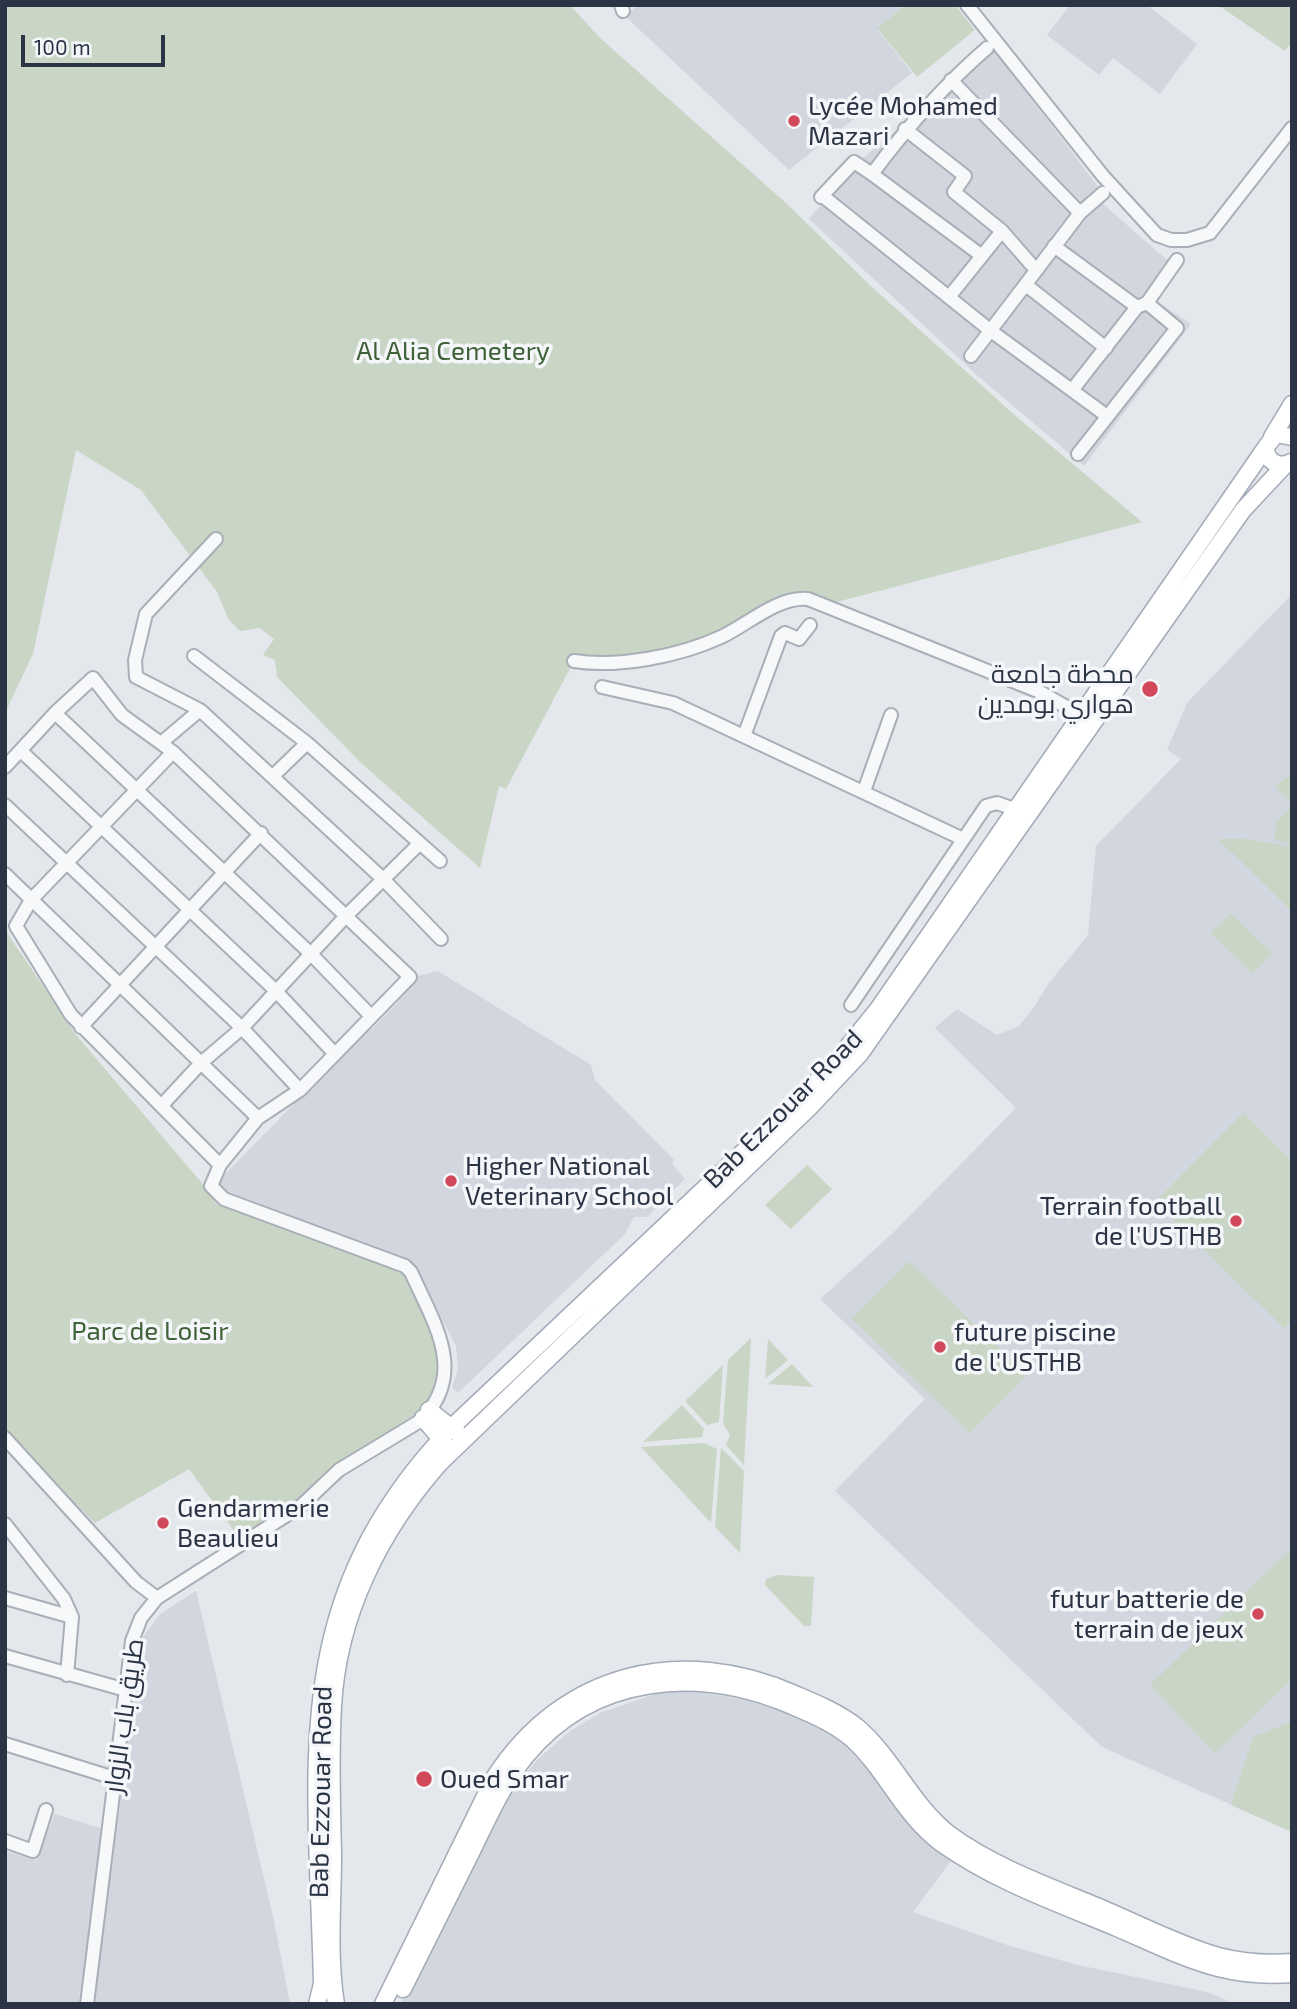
<!DOCTYPE html>
<meta charset="utf-8">
<style>
body{margin:0}
#map{position:relative;width:1297px;height:2009px;overflow:hidden;background:#e4e7ec;font-family:"Exo 2",sans-serif}
canvas{display:block}
.frame{position:absolute;inset:0;border:7px solid #2b3445;pointer-events:none}
.scale{position:absolute;left:21px;top:35px;width:144px;height:32px;box-sizing:border-box;border:4px solid #2b3445;border-top:0;padding-left:9px;font-size:21px;line-height:24px;white-space:nowrap;color:#2b3445;-webkit-text-stroke:5px #f4f6f9;paint-order:stroke}
</style>
<div id="map">
<canvas width="1297" height="2009"></canvas>
<div class="frame"></div>
<div class="scale">100 m</div>
</div>
<script>
const c = document.querySelector('canvas').getContext('2d');
c.lineJoin = 'round';
function paint(path, color) { c.fillStyle = color; c.fill(path, 'evenodd'); }
function strokePath(path, color, width, dash) { c.strokeStyle = color; c.lineWidth = width; c.lineCap = dash ? 'butt' : 'round'; c.setLineDash(dash || []); c.stroke(path); }
function drawText(font, color, halo, rows, align = 'center') {
  c.font = font + ' "Exo 2",Cairo,sans-serif'; c.lineWidth = 7; c.setLineDash([]); c.textBaseline = 'middle'; c.strokeStyle = halo; c.fillStyle = color; for (const [text, x, y, turn = 0] of rows) {
    c.save(); c.translate(x, y); c.rotate((+turn || 0) * Math.PI / 180); c.textAlign = isNaN(turn) ? turn : align; if (halo) c.strokeText(text, 0, 0); c.fillText(text, 0, 0); c.restore();
  }
}
paint(new Path2D(`
 M638,5H898L901,9L877,29L912,73L789,170L625,16Z
 M1070,5H1147L1197,44L1160,94L1113,58L1099,75L1047,35Z
 M994,50L1103,193V204L1175,267L1153,299L1191,324L1084,466L978,376L809,219L853,166Z
 M1292,594V1832L1102,1747L835,1491L925,1399L820,1299L895,1231L1016,1108L935,1028L957,1009L997,1035L1019,1026L1034,1007L1049,983L1088,935L1096,846L1181,759L1167,750L1187,703Z
 M438,971L591,1065L595,1080L674,1160L672,1164L685,1179L647,1217H634L625,1234L458,1393L452,1388L458,1369L456,1346L412,1262L227,1191L217,1182L366,1031L372,1029L399,1001L398,997L413,977Z
 M196,1591L274,1921L290,2004H95L97,1988L80,1990L79,2004H5V1851L36,1860L55,1814L103,1829L88,1932L103,1934L139,1661H143L144,1655L140,1654L143,1637L160,1614Z
 M661,1692H698L741,1699L810,1719L838,1736L862,1757L953,1858L913,1912L1010,1946L1078,1965L1207,1992L1235,2004H401L514,1788L539,1758L570,1731L600,1713Z`), '#d2d6de');
paint(new Path2D(`
 M5,5H570L600,38L786,203L873,288L1018,418L1142,522L833,603L807,595L709,641L627,659L574,661L506,789L499,786L480,868L361,763L277,677L275,660L263,655L274,639L260,628L240,631L229,620L217,592L141,490L76,450L33,654L5,713Z
 M906,5H955L975,30L917,77L877,28Z
 M1218,5H1292V42L1285,51Z
 M1287,777L1292,779L1291,802L1275,787Z
 M1292,806V843L1274,840L1277,821Z
 M1218,839H1246L1292,847V911Z
 M1231,913L1272,953L1253,973L1211,933Z
 M5,930L77,1036L201,1182L216,1204L402,1271L439,1344L444,1368L428,1406L321,1476L318,1491L240,1539L189,1469L95,1523L5,1434Z
 M1243,1113L1292,1161V1320L1284,1328L1155,1202Z
 M807,1165L832,1189L791,1229L765,1205Z
 M909,1261L1027,1375L970,1433L852,1319Z
 M751,1338L744,1465L726,1445L730,1435L723,1423L728,1360Z
 M768,1339L788,1360L765,1379Z
 M792,1364L813,1387L768,1384Z
 M723,1365L719,1422L707,1425L685,1401Z
 M682,1405L704,1429L702,1437L643,1442Z
 M704,1443L717,1449L711,1523L641,1447Z
 M721,1448L744,1471L740,1553L715,1527Z
 M1292,1548V1679L1215,1753L1150,1685Z
 M777,1575L814,1577L811,1626H804L765,1585L766,1579Z
 M1292,1722V1832L1231,1805L1253,1737Z`), '#c9d6c5');
const minor = new Path2D(`
 M621,5L623,11
 M967,5L1103,176L1157,235L1171,240H1187L1210,233L1292,128
 M951,80L1080,213
 M905,129L965,176L954,192L1002,231L949,297
 M872,174L982,256
 M821,197L854,162L872,174C907,127 943,86 987,48
 M824,197L991,331L1107,416
 M1002,231L1036,270
 M1054,246L1137,307
 M1026,285L1106,348
 M971,356L1080,213L1103,193
 M1073,389L1137,307L1147,303
 M1078,454L1177,328L1147,303L1177,260
 M216,539L146,614L135,660L136,677L200,710L383,879L441,939
 M194,656L307,743L440,861
 M574,661C618,668 680,656 721,637C747,625 778,596 808,599L1040,692L1086,718
 M602,687L673,703L963,839
 M55,713L311,954L371,1016
 M744,736L781,636L785,633L799,639L810,625
 M161,743L200,710
 M21,751L275,990L335,1054
 M173,752L31,900L16,926L71,1015L220,1165
 M5,767L55,713L93,678L122,715L173,752L410,977L300,1090L258,1118L220,1165L211,1186L224,1199L405,1266L411,1272C433,1322 469,1373 420,1421L339,1470L301,1506L157,1598L141,1618L132,1641L87,2004
 M273,776L307,743
 M864,791L891,715
 M5,805L242,1028L300,1090
 M5,874L258,1118
 M851,1005L986,806L997,803L1017,810
 M81,1027L261,833
 M163,1104L201,1063L242,1028L346,916L419,844
 M5,1438L136,1582L157,1598
 M5,1524L64,1599L72,1617L67,1675
 M5,1598L72,1617
 M5,1656L126,1690
 M5,1744L114,1778
 M5,1841L33,1851L46,1810`);
const major = new Path2D(`
 M1272,437L1292,404
 M1291,462C1278,469 1266,461 1266,447L1276,434L1292,437
 M429,1410L458,1433
 M423,1418L446,1445
 M403,1989C426,1943 449,1897 472,1851C488,1818 503,1784 526,1756C593,1674 699,1666 792,1706C813,1715 835,1724 852,1739C886,1770 903,1815 941,1843C994,1881 1057,1903 1117,1928C1150,1942 1183,1959 1218,1968C1242,1974 1267,1976 1292,1974
 M317,2004L322,1984C317,1763 285,1600 453,1426L797,1101L832,1066L878,1009L1266,447
 M336,2004C328,1956 333,1903 333,1855C332,1806 330,1756 333,1706C338,1615 380,1531 440,1463L809,1108L860,1054L1243,510L1286,464
 M383,2004L494,1778C563,1671 681,1644 795,1694C816,1703 838,1712 856,1726C893,1757 911,1804 949,1834C995,1868 1054,1888 1106,1910C1143,1926 1180,1945 1218,1956C1242,1962 1268,1964 1292,1962`);
strokePath(minor, '#a9aeb7', 16);
strokePath(major, '#a3abb8', 19);
strokePath(minor, '#f7f8fa', 12);
strokePath(major, '#fff', 16);
for (const [x, y, r, color] of [
 [794,121,7,"#d1495b"],
 [1150,689,9,"#d1495b"],
 [451,1181,7,"#d1495b"],
 [1236,1221,7,"#d1495b"],
 [940,1347,7,"#d1495b"],
 [163,1523,7,"#d1495b"],
 [1258,1614,7,"#d1495b"],
 [424,1779,9,"#d1495b"]
]) { const dot = new Path2D(); dot.arc(x, y, r, 0, 2 * Math.PI); c.fillStyle = color; c.fill(dot); strokePath(dot, '#f4f6f9', 2.5); }
drawText('26px', '#2b3445', '#f4f6f9', [
 ["Lycée Mohamed",808,106],
 ["Mazari",808,136],
 ["محطة جامعة",1134,674,"right"],
 ["هواري بومدين",1134,704,"right"],
 ["Higher National",465,1166],
 ["Veterinary School",465,1196],
 ["Terrain football",1222,1206,"right"],
 ["de l'USTHB",1222,1236,"right"],
 ["future piscine",954,1332],
 ["de l'USTHB",954,1362],
 ["Gendarmerie",177,1508],
 ["Beaulieu",177,1538],
 ["futur batterie de",1244,1599,"right"],
 ["terrain de jeux",1244,1629,"right"],
 ["Oued Smar",440,1779]
], 'left');
drawText('26px', '#3f6138', '#f4f6f9', [
 ["Al Alia Cemetery",453,351],
 ["Parc de Loisir",150,1331]
]);
drawText('26px', '#2b3445', '#f4f6f9', [
 ["Bab Ezzouar Road",783,1109,-45],
 ["طريق باب الزوار",124,1716,-82],
 ["Bab Ezzouar Road",321,1792,-89]
]);
</script>
